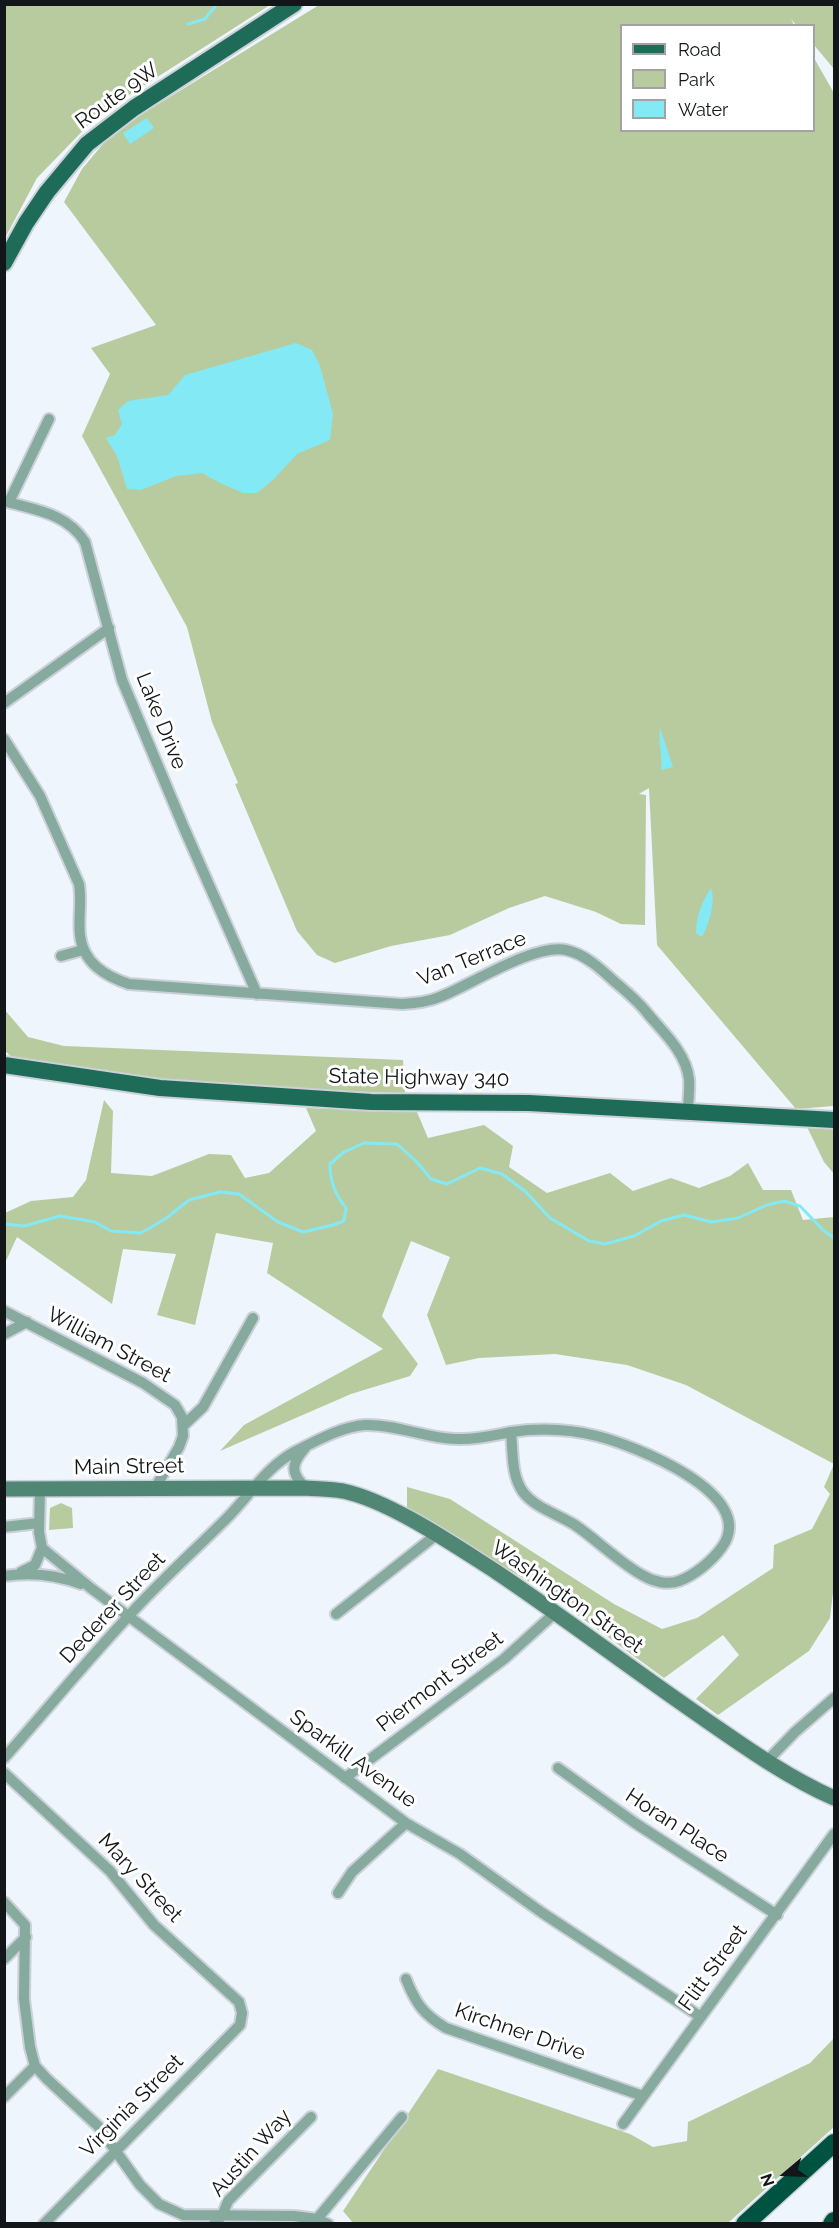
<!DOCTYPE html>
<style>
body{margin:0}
#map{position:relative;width:839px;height:2228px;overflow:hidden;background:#eef5fd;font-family:Raleway,sans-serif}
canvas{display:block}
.frame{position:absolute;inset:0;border:6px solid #131618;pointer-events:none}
.legend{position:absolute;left:620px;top:24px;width:195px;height:108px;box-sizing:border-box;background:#fff;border:2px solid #a1a2a3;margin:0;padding:8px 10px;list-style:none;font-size:18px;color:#131618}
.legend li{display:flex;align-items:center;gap:12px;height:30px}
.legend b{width:30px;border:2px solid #a1a2a3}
.north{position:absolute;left:755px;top:2144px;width:60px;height:60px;-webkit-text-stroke:4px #fff;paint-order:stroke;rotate:251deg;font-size:16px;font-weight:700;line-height:24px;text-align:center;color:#131618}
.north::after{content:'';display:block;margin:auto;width:21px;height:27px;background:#131618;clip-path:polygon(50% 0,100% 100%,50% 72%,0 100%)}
</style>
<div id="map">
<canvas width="839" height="2228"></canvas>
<div class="frame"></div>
<ul class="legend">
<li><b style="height:8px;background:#1e6c57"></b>Road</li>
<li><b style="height:16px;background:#b8cb9f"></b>Park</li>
<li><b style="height:16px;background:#83e9f4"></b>Water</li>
</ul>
<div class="north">N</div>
</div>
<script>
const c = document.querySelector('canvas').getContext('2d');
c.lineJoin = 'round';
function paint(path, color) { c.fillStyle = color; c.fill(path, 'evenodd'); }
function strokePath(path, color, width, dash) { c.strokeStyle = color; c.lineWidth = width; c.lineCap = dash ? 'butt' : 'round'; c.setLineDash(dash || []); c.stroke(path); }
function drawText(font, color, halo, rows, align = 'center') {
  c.font = font + ' Raleway,sans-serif'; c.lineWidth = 6; c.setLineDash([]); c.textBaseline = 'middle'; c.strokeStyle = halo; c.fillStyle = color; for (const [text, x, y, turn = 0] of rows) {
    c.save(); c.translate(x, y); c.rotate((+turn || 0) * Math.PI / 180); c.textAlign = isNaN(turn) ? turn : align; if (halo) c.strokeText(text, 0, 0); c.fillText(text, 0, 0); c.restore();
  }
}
paint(new Path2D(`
 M4,5L5,4L270,5L98,115L37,178L5,238Z
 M319,5H834V69L814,45V26L796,25L791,19L794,25L622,26V130H814V58L834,93V1106L796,1109L657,945L649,788L639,794L646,795L645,925L621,924L596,912L545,896L509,908L450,935L391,946L335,963L317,955L297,931L235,784L238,783L212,722L187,627L82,436L110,374L91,348L156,325L64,202L82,169L113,132Z
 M4,1009L28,1037L64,1046L403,1060L405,1093L241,1088L98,1073L14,1059L5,1051Z
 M104,1100L113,1111L111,1173L152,1176L209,1154L231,1155L245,1178L269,1173L316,1131L306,1108L417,1112L428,1138L484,1125L513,1146L509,1167L547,1193L610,1173L633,1191L671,1178L699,1188L730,1176L748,1163L763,1190H791L803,1220L834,1217V1584L830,1618L809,1651L718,1715L696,1699L739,1655L723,1635L664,1678L546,1592L407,1508V1487L450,1499L614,1604L662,1629L697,1618L773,1568L774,1545L812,1529L830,1494L824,1487L834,1464L686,1385L627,1365L555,1354L479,1358L446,1365L427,1315L450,1257L411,1241L382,1316L418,1364L410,1376L351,1394L220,1451L244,1425L383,1349L267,1273L273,1243L216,1233L195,1325L157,1315L176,1254L123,1249L112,1304L17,1237L5,1263V1213L31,1201L73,1197L86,1180Z
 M807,1127L834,1129V1174L824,1162Z
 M61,1503L72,1508L73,1528L49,1530L50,1508Z
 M834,2038V2127L728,2223L354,2224L343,2211L438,2069L630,2134L653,2147L687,2141L688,2122L810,2063Z`), '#b8cb9f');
paint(new Path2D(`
 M147,118L154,128L130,144L123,133Z
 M296,343L312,350L320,366L333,414L330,440L297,454L273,480L257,493H243L218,482L202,473L176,476L141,490L127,489L117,456L106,438L115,435L122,424L118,410L128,401L168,395L185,375Z
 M660,728L673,767L661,770C663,756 658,743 660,728Z
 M711,888C716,902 709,924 702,937L696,933C696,917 702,901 711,888Z`), '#83e9f4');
strokePath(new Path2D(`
 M188,24L205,19L217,4
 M4,1224L24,1226L60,1216L95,1222L111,1231L141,1233L165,1219L189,1200L220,1192L239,1194L278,1222L303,1232L333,1225L344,1221L346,1208C335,1194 330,1182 330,1164L344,1152L364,1143L397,1144L416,1161L431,1179L447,1184L480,1168L502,1174L526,1192L550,1218L589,1241L605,1244L634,1236L661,1221L684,1215L711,1222L738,1218L767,1205L784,1201L800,1206L823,1230L834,1238`), '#83e9f4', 3);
const street = new Path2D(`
 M4,501C35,510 67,513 85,542L122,680L184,828L257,994
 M9,502L49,419
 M4,703L109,628
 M4,739L40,796L79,884C82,902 78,918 80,935C83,963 105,976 129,984L402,1004C416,1003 429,1002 442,996C472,984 535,943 566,950C585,954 601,969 615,982C627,992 639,1002 648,1014C664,1033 686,1053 689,1079C690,1089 688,1101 688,1111
 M61,956L83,950
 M4,1311L143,1383L175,1405L182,1417L183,1436L179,1447L155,1488
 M4,1334L27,1322
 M184,1425L203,1407L253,1318
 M305,1448C291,1464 290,1473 306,1488
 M40,1489L39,1532L42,1548L92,1589L406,1823L460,1854L541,1912L701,2017
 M4,1527L39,1523
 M21,1572L35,1565L42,1548
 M4,1576C30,1572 57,1575 81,1584
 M336,1614L436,1535
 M4,1758C45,1712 84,1664 126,1619C157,1584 193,1552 226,1519C250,1495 266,1467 296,1451C316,1441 343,1426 365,1425C398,1424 429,1440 462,1439C479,1439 495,1435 511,1432C539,1428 569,1429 597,1436C633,1445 760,1494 722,1547C712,1561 695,1575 679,1581C668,1585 654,1582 644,1576C621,1564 597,1540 575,1525C558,1514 535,1508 523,1492C511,1475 513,1452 511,1432
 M767,1761L795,1732L834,1698
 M558,1768L635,1823L777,1915
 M4,1773L110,1871L154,1925L239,2002L242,2013L240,2025L44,2224
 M345,1778L504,1659L556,1612
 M338,1893L352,1872L406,1823
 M4,1902L25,1925L24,1999L30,2047L35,2066L47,2079L98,2126L140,2185L159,2204L183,2215L294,2216L317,2219L328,2224
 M4,1959L26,1937
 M406,1979C416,2004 423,2014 446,2028L643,2096
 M4,2097L35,2066
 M623,2124L834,1834
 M317,2219L402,2117
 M214,2224L222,2216L228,2201L311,2117`);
const secondary = new Path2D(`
 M4,1489L306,1488C318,1489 331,1489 343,1491C390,1501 454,1545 495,1571C565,1618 633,1670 703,1718C745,1747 787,1777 834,1798`);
const primary = new Path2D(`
 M4,263L26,223L47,192L87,144L134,108L294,4
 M4,1065L160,1088L371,1102L529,1103L834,1120`);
const highway = new Path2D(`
 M745,2224L834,2143
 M832,2224L834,2221`);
strokePath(street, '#cbd1d8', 14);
strokePath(secondary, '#cbd1d8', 18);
strokePath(primary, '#cbd1d8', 20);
strokePath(highway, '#cbd1d8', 21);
strokePath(street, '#87aa9e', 10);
strokePath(secondary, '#4f8674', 15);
strokePath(primary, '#1e6c57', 16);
strokePath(highway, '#005340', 18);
drawText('21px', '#131618', '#fff', [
 ["Route 9W",117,96,-36],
 ["Lake Drive",161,721,68],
 ["Van Terrace",472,959,-22],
 ["State Highway 340",419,1078,1],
 ["William Street",109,1345,28],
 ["Main Street",129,1467,-1],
 ["Washington Street",567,1597,35],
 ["Dederer Street",113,1608,-47],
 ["Piermont Street",440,1682,-37],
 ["Sparkill Avenue",353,1759,36],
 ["Horan Place",677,1826,33],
 ["Mary Street",140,1878,47],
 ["Flitt Street",713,1968,-54],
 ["Kirchner Drive",520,2032,19],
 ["Virginia Street",132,2106,-45],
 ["Austin Way",251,2153,-48]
]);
</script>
